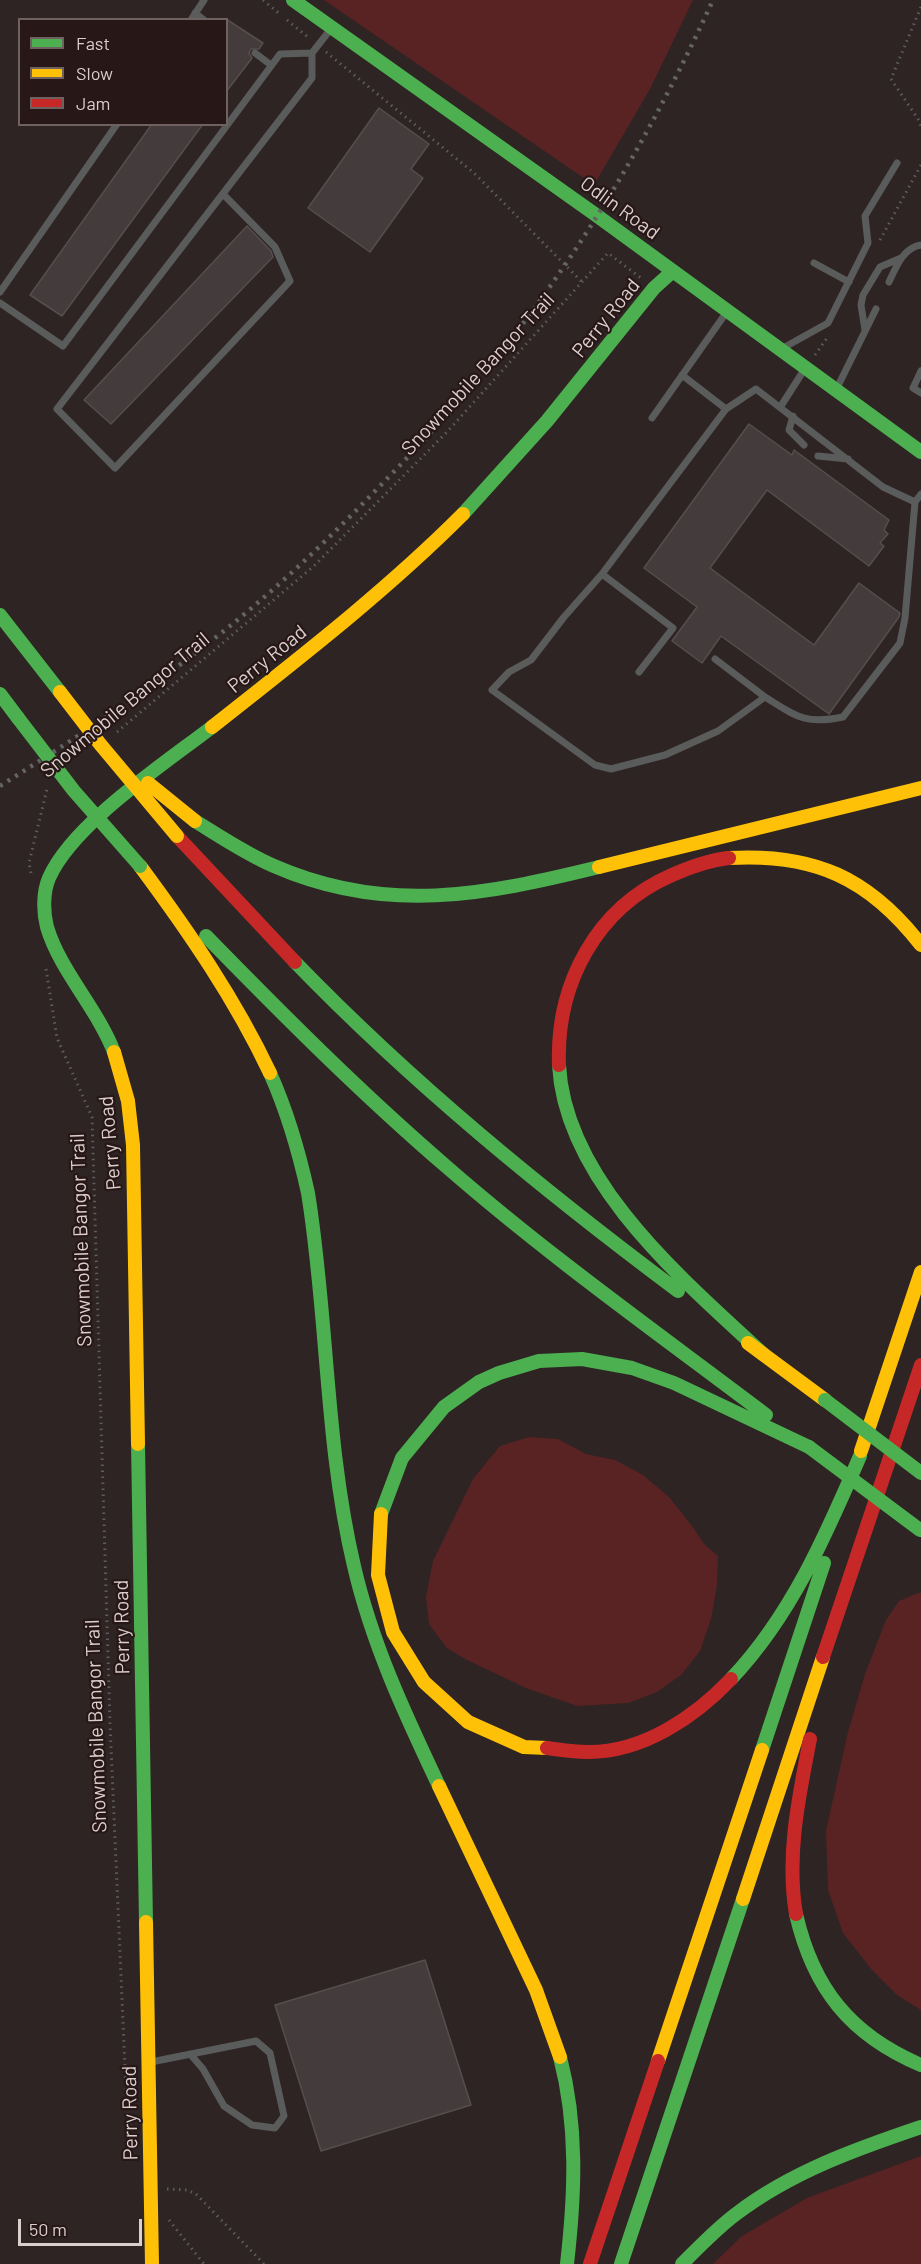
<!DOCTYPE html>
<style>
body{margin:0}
#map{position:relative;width:921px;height:2264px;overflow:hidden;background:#2d2423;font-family:Barlow,sans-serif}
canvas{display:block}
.legend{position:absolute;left:18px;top:18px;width:210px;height:108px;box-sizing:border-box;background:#271716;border:2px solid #6f6160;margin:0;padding:8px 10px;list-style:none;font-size:18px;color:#dbcfce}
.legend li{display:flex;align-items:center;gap:12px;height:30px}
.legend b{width:30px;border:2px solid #6f6160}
.scale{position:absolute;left:18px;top:2219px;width:124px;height:27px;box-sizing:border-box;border:3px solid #dbcfce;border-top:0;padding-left:8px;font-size:18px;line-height:21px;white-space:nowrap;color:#dbcfce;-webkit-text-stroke:4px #271716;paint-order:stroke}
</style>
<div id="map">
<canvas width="921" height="2264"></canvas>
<ul class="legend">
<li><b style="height:8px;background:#4caf50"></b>Fast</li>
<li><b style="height:8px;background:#ffc107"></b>Slow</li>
<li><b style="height:8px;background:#c62828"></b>Jam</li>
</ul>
<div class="scale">50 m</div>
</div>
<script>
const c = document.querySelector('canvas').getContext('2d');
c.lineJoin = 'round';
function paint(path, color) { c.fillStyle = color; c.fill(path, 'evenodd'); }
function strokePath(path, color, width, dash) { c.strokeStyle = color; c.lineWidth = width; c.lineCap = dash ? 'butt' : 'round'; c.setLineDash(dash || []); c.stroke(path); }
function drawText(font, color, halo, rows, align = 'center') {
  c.font = font + ' Barlow,sans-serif'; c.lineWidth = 4.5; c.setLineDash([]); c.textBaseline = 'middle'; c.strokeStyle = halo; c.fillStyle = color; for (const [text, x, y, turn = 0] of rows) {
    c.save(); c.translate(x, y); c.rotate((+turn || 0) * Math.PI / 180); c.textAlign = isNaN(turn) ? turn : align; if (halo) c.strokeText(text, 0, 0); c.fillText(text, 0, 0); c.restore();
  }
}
paint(new Path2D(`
 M324,0H693L650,89L594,185Z
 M529,1437L558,1439L586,1454L615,1460L643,1475L669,1497L692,1526L704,1544L718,1556L717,1585L711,1619L700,1651L681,1675L657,1692L628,1703L577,1706L526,1688L467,1660L447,1648L429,1624L426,1597L433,1561L473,1479L500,1446Z
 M918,1593H921V2010L897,1995L872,1970L843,1933L828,1890L826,1831L848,1732L865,1674L886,1620L899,1601Z
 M921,2156V2264H713L742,2236L807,2198Z`), '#5a2323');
const building = new Path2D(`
 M226,19L263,43L259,49H251L249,53L252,58L226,92Z
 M379,108L429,144L411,169L423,178L370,252L308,208Z
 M152,124H203L62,316L30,295Z
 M247,226L271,251L273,257L111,424L84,400Z
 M749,424L792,455L794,450L889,520L884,530L888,534L880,543L884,546L869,566L767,490L710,568L814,645L859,583L900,613L899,617L829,714L721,636L702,663L672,641L697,607L644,568Z
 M425,1960L471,2105L321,2151L275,2005Z`);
paint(building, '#443c3c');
strokePath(building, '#564e4d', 1.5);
strokePath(new Path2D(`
 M263,0L281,15
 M921,7L891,79L918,119L921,126
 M287,20L309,38
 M326,52L474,173L583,283
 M880,240L921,165
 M815,355L827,338
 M117,732L314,566L447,432L608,253L641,278
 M31,873L29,863L47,789
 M46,969L57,1038L92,1117L110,1724L127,2114L130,2125
 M167,2189L187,2190L196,2194L264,2264
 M169,2220L204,2264`), '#5e5d5d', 3, [1.5, 4.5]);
strokePath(new Path2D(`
 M195,13L204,20
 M191,20L204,0
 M255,53L271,65
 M224,195L275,247L290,281L115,468L57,409L312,78V53
 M814,263L849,282
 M889,282C896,267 903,248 921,245
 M0,292L117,124
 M0,303L63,346L280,54L312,53L330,30
 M865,330L861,305L863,295L880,267L901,258
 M783,348L828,323L868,243L865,216L897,163
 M921,371L913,388L921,393
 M682,375L726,409L602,574L564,617L531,660L509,672L492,690L595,765L611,769L665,755L718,731L765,697C796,716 804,725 843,717L900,643L905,618L915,502L921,494
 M837,388L876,309
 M781,406L804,370
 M726,409L756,389L883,487L915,502
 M793,416L789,430L804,445
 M652,418L726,313
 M818,456L848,459
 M602,574L673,628L639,672
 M715,659L765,697
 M151,2062L256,2041L270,2053L284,2116L275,2128L252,2125L224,2106L203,2069L191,2055`), '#5a5b5b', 7);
strokePath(new Path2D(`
 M293,0L596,215L921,452
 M463,514L547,421L654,288L673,271
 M0,615L60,692
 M0,694L18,718
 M195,821C221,837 246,854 274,866C386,915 485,895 599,867
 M206,936C284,1016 363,1095 448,1168C549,1256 659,1334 766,1415
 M295,962C412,1083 543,1190 678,1291
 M114,1052C97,1008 60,971 47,927C43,912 43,892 49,878C73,824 164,764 212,727
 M559,1065C565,1181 683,1280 763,1354
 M270,1073C287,1111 299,1152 308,1193C328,1316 325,1444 354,1566C372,1644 405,1714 439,1786
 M138,1444L146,1922
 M381,1514L402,1458L444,1407L479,1382L499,1373L539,1361L582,1359L632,1368L674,1383L809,1447
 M731,1679C791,1616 826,1535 860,1456
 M762,1750L824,1563
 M796,1914C813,1988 850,2035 921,2065
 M560,2057C578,2126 575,2194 567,2264
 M621,2264L743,1899
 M682,2264C699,2247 716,2229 736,2214C791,2172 856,2149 921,2127`), '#4caf50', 14);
strokePath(new Path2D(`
 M212,727C298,659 385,592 463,514
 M729,858C814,853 869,878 921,945
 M140,866C189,932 235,999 270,1073
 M599,867L921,788
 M114,1052L128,1101L133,1145L138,1444
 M748,1343L825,1400
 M861,1451L921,1272
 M381,1514L378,1575L393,1632L424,1682L468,1722L524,1747L547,1748
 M439,1786L536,1990L560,2057
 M743,1899L823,1657
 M146,1922L152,2264
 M658,2061L762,1750`), '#ffc107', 14);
strokePath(new Path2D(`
 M177,836L295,962
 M559,1065C556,984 596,908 672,875C690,867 710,860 729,858
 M823,1657L921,1365
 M547,1748C561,1750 575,1752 589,1752C643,1752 695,1717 731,1679
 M796,1914C786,1856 799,1796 810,1739
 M590,2264L658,2061`), '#c62828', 14);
strokePath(new Path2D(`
 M0,786C70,742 140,696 206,645C267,598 324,544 378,488C417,448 455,408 491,364C581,254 654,129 713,0`), '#646464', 4.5, [3, 6]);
strokePath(new Path2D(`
 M18,718L74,791L140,866
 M825,1400L921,1473
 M809,1447L920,1530`), '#4caf50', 14);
strokePath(new Path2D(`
 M60,692L100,744L177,836
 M148,783L195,821`), '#ffc107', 14);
drawText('20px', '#dbcfce', '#271716', [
 ["Odlin Road",620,208,36],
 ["Perry Road",606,318,-51],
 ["Snowmobile Bangor Trail",478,374,-47],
 ["Perry Road",267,659,-39],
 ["Snowmobile Bangor Trail",125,705,-40],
 ["Perry Road",110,1143,-95],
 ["Snowmobile Bangor Trail",81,1240,-92],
 ["Perry Road",122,1627,-91],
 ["Snowmobile Bangor Trail",96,1726,-92],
 ["Perry Road",130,2113,-91]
]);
</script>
